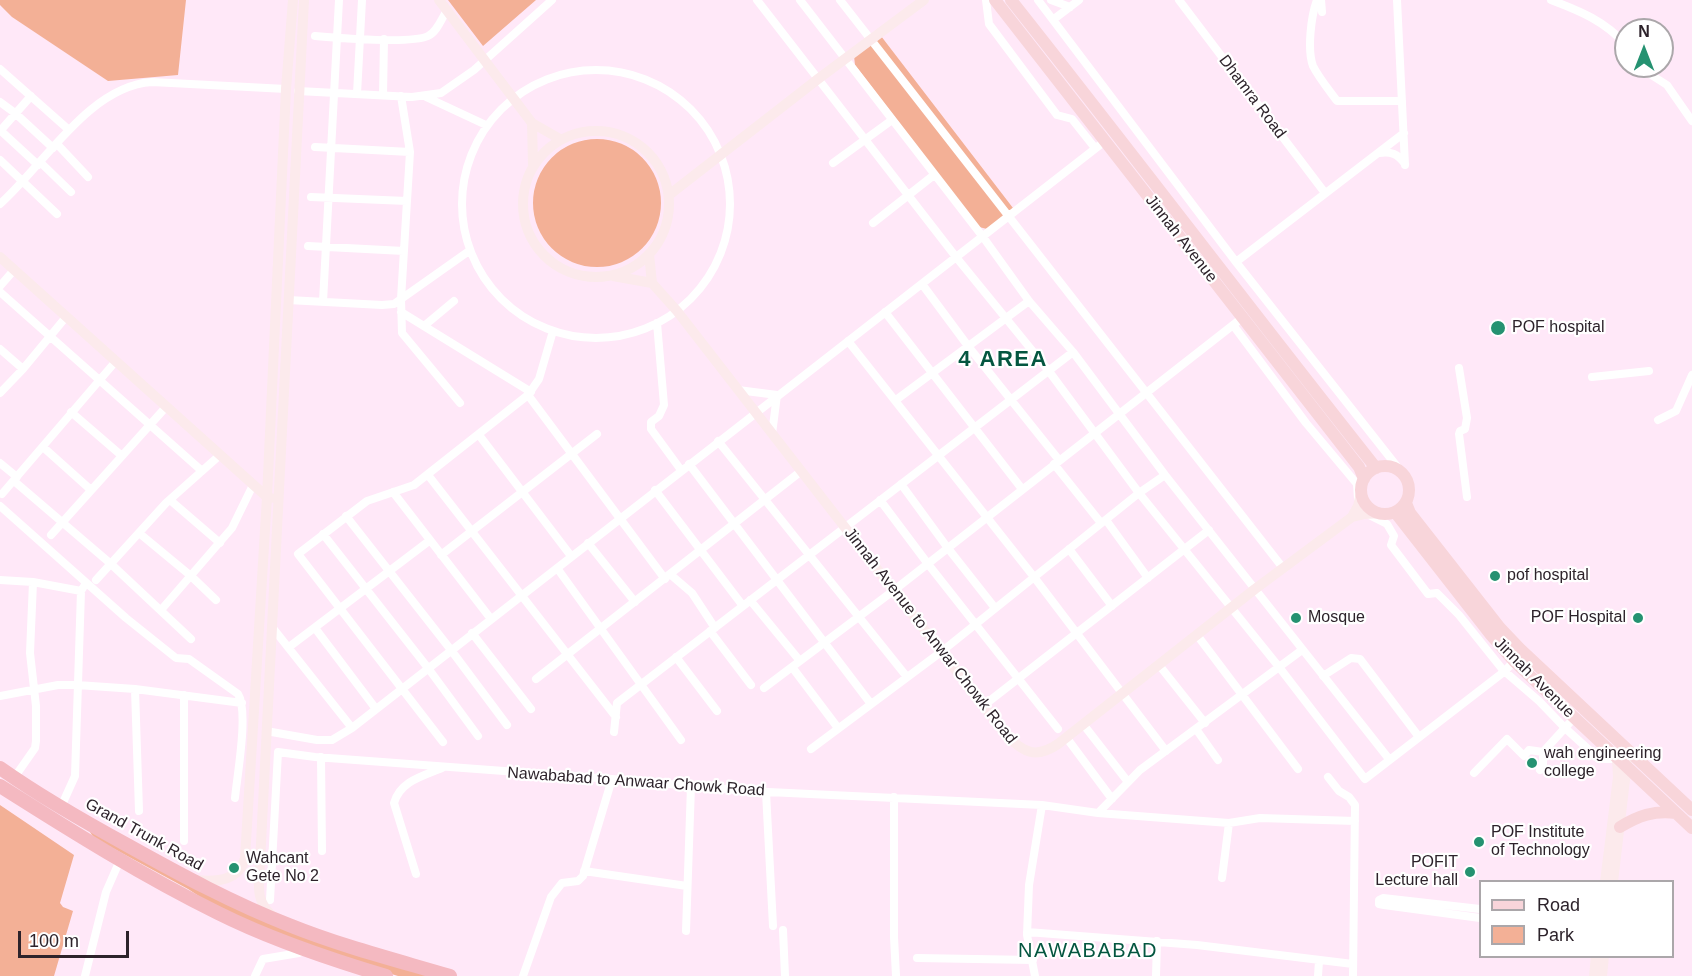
<!DOCTYPE html>
<style>
body{margin:0}
#map{position:relative;width:1692px;height:976px;overflow:hidden;background:#ffe8f8;font-family:Helvetica,sans-serif}
canvas{display:block}
.legend{position:absolute;left:1479px;top:880px;width:195px;height:78px;box-sizing:border-box;background:#fff;border:2px solid #aba7aa;margin:0;padding:8px 10px;list-style:none;font-size:18px;color:#2d232b}
.legend li{display:flex;align-items:center;gap:12px;height:30px}
.legend b{width:30px;border:2px solid #aba7aa}
.north{position:absolute;left:1614px;top:18px;width:60px;height:60px;box-sizing:border-box;background:#fff;border:2px solid #aba7aa;border-radius:50%;rotate:0deg;font-size:16px;font-weight:700;line-height:24px;text-align:center;color:#2d232b}
.north::after{content:'';display:block;margin:auto;width:21px;height:27px;background:#259271;clip-path:polygon(50% 0,100% 100%,50% 72%,0 100%)}
.scale{position:absolute;left:18px;top:931px;width:111px;height:27px;box-sizing:border-box;border:3px solid #2d232b;border-top:0;padding-left:8px;font-size:18px;line-height:21px;white-space:nowrap;color:#2d232b;-webkit-text-stroke:4px #fff;paint-order:stroke}
</style>
<div id="map">
<canvas width="1692" height="976"></canvas>
<ul class="legend">
<li><b style="height:8px;background:#f8d5da"></b>Road</li>
<li><b style="height:16px;background:#f3b096"></b>Park</li>
</ul>
<div class="north">N</div>
<div class="scale">100 m</div>
</div>
<script>
const c = document.querySelector('canvas').getContext('2d');
c.lineJoin = 'round';
function paint(path, color) { c.fillStyle = color; c.fill(path, 'evenodd'); }
function strokePath(path, color, width, dash) { c.strokeStyle = color; c.lineWidth = width; c.lineCap = dash ? 'butt' : 'round'; c.setLineDash(dash || []); c.stroke(path); }
function drawText(font, color, halo, rows, align = 'center') {
  c.font = font + ' Helvetica,sans-serif'; c.lineWidth = 4.5; c.setLineDash([]); c.textBaseline = 'middle'; c.strokeStyle = halo; c.fillStyle = color; for (const [text, x, y, turn = 0] of rows) {
    c.save(); c.translate(x, y); c.rotate((+turn || 0) * Math.PI / 180); c.textAlign = isNaN(turn) ? turn : align; if (halo) c.strokeText(text, 0, 0); c.fillText(text, 0, 0); c.restore();
  }
}
paint(new Path2D(`
 M0,0H186L178,75L108,81L12,17L0,5Z
 M448,0H536L483,46Z
 M881,36L1013,208L987,229L979,227L855,65L854,56Z
 M533 203a64 64 0 1 1 128 0a64 64 0 1 1-128 0Z
 M0,805L74,855L60,903L63,907L73,911L54,976H0Z
 M92,830L173,875L430,976H398L317,951L217,908L188,889L94,838L90,832Z`), '#f3b096');
strokePath(new Path2D(`
 M757,0L956,257L1048,370L1139,493L1279,667L1365,779L1505,671L1514,661
 M800,0L983,237L1029,301L1073,352L1165,475L1389,759
 M840,0L1283,568
 M986,0L989,24L1057,115L1072,119L1095,148
 M1038,0L1236,262L1403,474
 M1051,0L1070,7
 M1179,0L1325,193
 M1317,0C1311,16 1307,50 1313,66C1319,78 1329,90 1337,101H1402
 M1321,0L1322,12
 M1397,0L1405,165
 M1551,0C1580,11 1605,21 1626,45
 M1054,19L1079,0
 M315,36C338,38 411,44 428,36C437,32 442,18 447,10
 M1642,66L1645,71L1667,85L1692,121
 M0,69L69,130
 M462 204a134 134 0 1 1 268 0a134 134 0 1 1-268 0Z
 M298,91L412,97L441,93L474,70L552,0
 M357,94L362,0
 M383,95L384,39
 M401,96L410,152L401,299L402,333L460,403
 M426,97L486,125
 M0,102L15,113L53,148
 M0,131L31,96
 M1,131L38,165
 M57,144L88,177
 M315,147L410,152
 M1379,153C1391,151 1398,154 1405,164
 M0,160L57,214
 M40,162L71,192
 M833,163L892,120
 M311,197L407,201
 M0,204C44,165 89,86 152,82L286,89
 M873,223L934,175
 M308,246L404,251
 M1236,262L1404,133
 M922,284L968,346L1059,460
 M0,286L14,270
 M0,292L202,471
 M288,300L382,305L394,304L469,251
 M323,302L339,0
 M401,312L531,392
 M885,312L1022,489
 M657,323L664,405L659,416L651,422V429L681,470
 M1233,325L1306,423L1357,484L1358,499
 M424,326L454,301
 M848,341L1034,577L1166,751
 M0,349L23,369
 M1459,368L1467,418L1465,429L1460,431L1459,434L1467,497
 M1592,377L1649,371
 M738,390L777,395L772,434
 M0,393L23,369L66,317
 M528,395L665,579
 M896,400L1029,301
 M71,412L122,456
 M1658,420L1676,411L1692,375
 M479,435L571,556
 M718,441L907,677
 M43,447L91,490
 M0,463L17,477
 M689,464L871,704
 M1054,464L1101,523
 M428,475L616,717
 M14,481L111,564L191,639
 M901,484L947,547L995,608
 M655,490L743,606
 M393,492L491,619
 M2,494L116,361
 M170,500L220,543
 M880,500L928,564L1058,729
 M0,506L126,618L176,658L189,659L238,694C249,711 237,776 235,798
 M1369,515L1387,524L1394,536L1391,545L1428,594L1437,593L1459,615L1503,670L1539,701L1565,728L1599,759H1617
 M346,516L451,650L507,725
 M1106,520L1148,578
 M139,533L191,576L216,600
 M323,534L428,668L478,736
 M51,535L166,407
 M588,543L635,602
 M1069,549L1112,606
 M441,555L597,434
 M557,568L681,740
 M671,575L692,593L715,628
 M0,580L33,582L81,591
 M96,580L166,503L220,455
 M750,600L800,661
 M161,610L232,528L253,485
 M272,627L352,728
 M315,628L376,709
 M710,631L751,685
 M472,633L531,709
 M1197,635L1298,769
 M289,647L429,541
 M676,657L717,711
 M1159,665L1205,723
 M792,667L838,728
 M1323,676L1351,658L1360,659L1419,737
 M536,679L800,472
 M764,688L893,591L1242,318
 M135,689L139,811
 M184,695V841
 M0,696L58,685H77L135,689L242,703
 M983,706L1209,530
 M1083,724L1128,782
 M1196,729L1218,760
 M266,731L317,740H332L352,728L1105,141
 M614,732L617,703L1073,352
 M1066,737L1112,799
 M443,742L298,554L367,501L414,485L528,395L539,379L553,331
 M811,749L941,652L1139,493L1165,475
 M321,757L322,851
 M1540,770L1543,766V752
 M1474,773L1507,739L1524,756L1529,750L1543,752L1574,718
 M1328,777L1339,791L1349,797L1355,805L1353,976
 M14,778L35,748L36,741V706L30,653L33,582
 M766,792L773,926
 M894,797V937L896,976
 M61,807L75,776L81,591L86,583
 M1098,813L1229,823L1260,818L1355,821
 M584,871L687,886
 M416,874L394,803C400,781 423,776 442,768
 M1222,878L1229,823
 M270,900L278,752L315,757L612,779L747,791L1042,805
 M1480,909L1383,898L1379,900V904L1384,905L1480,918
 M783,930L785,976
 M686,931L691,786
 M1027,932L1197,945L1353,964
 M917,958L1033,960
 M85,976L106,892L120,860
 M255,976L263,959L299,953L304,950
 M523,976L551,897L562,883L578,881L583,876L612,779
 M1035,976L1027,935L1029,885L1042,805L1098,813L1140,770L1302,650
 M1156,976L1157,941
 M1318,976L1319,961`), '#fff', 8);
strokePath(new Path2D(`
 M439,0L532,123L560,139
 M532,123L533,165
 M523 204a73 73 0 1 1 146 0a73 73 0 1 1-146 0Z
 M669,195L818,79L924,0
 M649,254L652,283
 M0,257L267,497L271,498
 M613,276L652,283
 M652,283L677,311L1006,735C1024,753 1036,759 1058,744L1255,589L1352,517L1365,514L1380,513
 M1352,517L1358,506L1361,493
 M196,880C217,882 239,881 245,858L267,497L286,89L293,0
 M1605,882L1618,777L1617,759L1621,755
 M1613,882L1627,763
 M274,917C262,908 258,897 259,882L304,0
 M1594,976L1596,956
 M1602,976L1604,956`), '#fceaec', 10);
strokePath(new Path2D(`
 M995,0L1359,467L1364,479
 M1011,0C1134,155 1253,313 1376,468
 M1361 490a24 24 0 1 1 48 0a24 24 0 1 1-48 0Z
 M1406,503L1410,513L1500,628L1520,649L1692,810
 M1395,512L1491,635L1514,661L1692,828
 M1620,827C1638,816 1654,810 1676,813`), '#f8d5da', 12);
strokePath(new Path2D(`
 M0,768C41,797 85,822 129,846C181,875 233,903 289,925C341,946 396,960 450,976
 M0,786C71,831 143,876 218,913C272,940 329,959 386,976`), '#f4b9c1', 14);
for (const [x, y, r, color] of [
 [1498,328,8,"#259271"],
 [1495,576,6,"#259271"],
 [1296,618,6,"#259271"],
 [1638,618,6,"#259271"],
 [1532,763,6,"#259271"],
 [1479,842,6,"#259271"],
 [234,868,6,"#259271"],
 [1470,872,6,"#259271"]
]) { const dot = new Path2D(); dot.arc(x, y, r, 0, 2 * Math.PI); c.fillStyle = color; c.fill(dot); strokePath(dot, '#fff', 2); }
drawText('16px', '#2d232b', '#fff', [
 ["Dhamra Road",1252,97,53],
 ["Jinnah Avenue",1181,239,52],
 ["Jinnah Avenue to Anwar Chowk Road",930,636,52],
 ["Jinnah Avenue",1534,678,45],
 ["Nawababad to Anwaar Chowk Road",636,782,4],
 ["Grand Trunk Road",144,835,29]
]);
drawText('16px', '#2d232b', '#fff', [
 ["POF hospital",1512,328],
 ["pof hospital",1507,576],
 ["Mosque",1308,618],
 ["POF Hospital",1626,618,"right"],
 ["wah engineering",1544,754],
 ["college",1544,772],
 ["POF Institute",1491,833],
 ["of Technology",1491,851],
 ["Wahcant",246,859],
 ["Gete No 2",246,877],
 ["POFIT",1458,863,"right"],
 ["Lecture hall",1458,881,"right"]
], 'left');
c.letterSpacing = '1.5px';
drawText('20px', '#045640', '#fff', [
 ["NAWABABAD",1088,951]
]);
c.letterSpacing = '0px';
c.letterSpacing = '1.5px';
drawText('bold 22px', '#045640', '#fff', [
 ["4 AREA",1003,360]
]);
c.letterSpacing = '0px';
</script>
